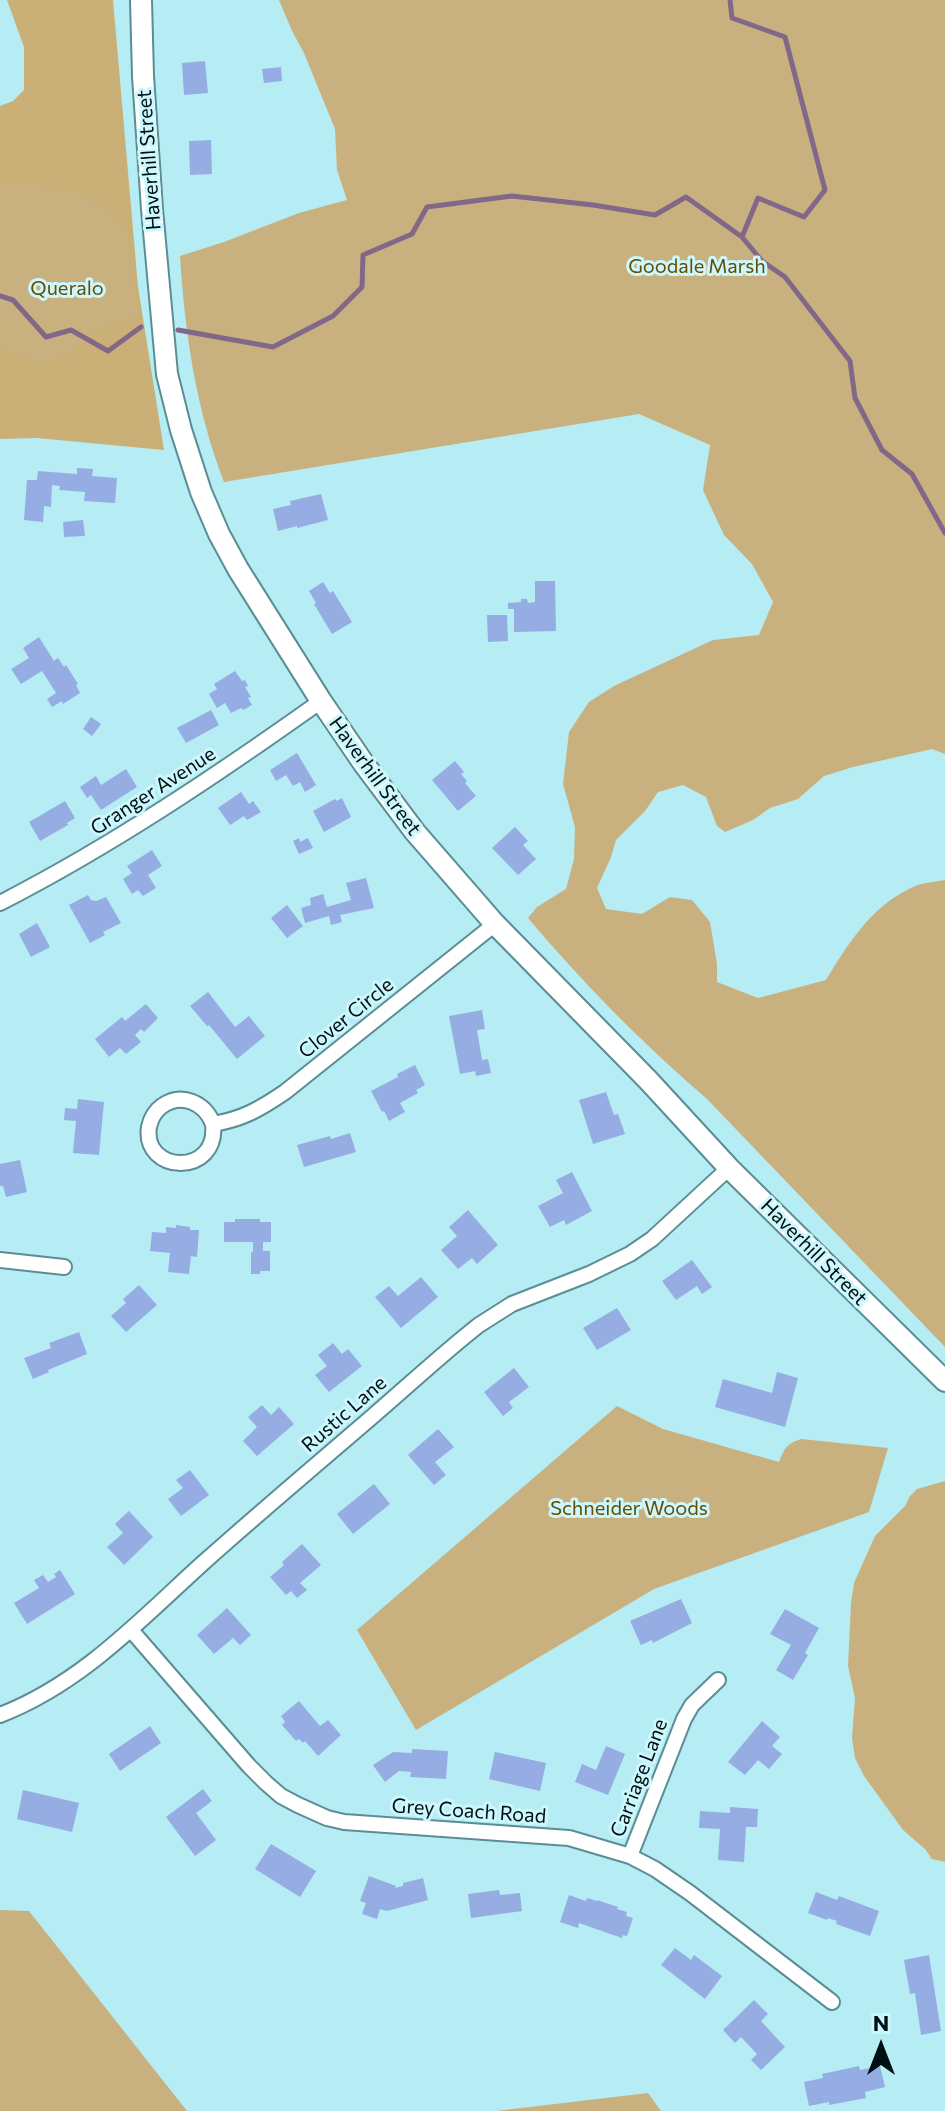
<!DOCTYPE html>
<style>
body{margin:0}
#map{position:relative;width:945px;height:2111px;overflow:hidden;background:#b6ecf3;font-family:Commissioner,sans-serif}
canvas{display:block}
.north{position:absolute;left:841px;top:2007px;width:80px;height:80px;-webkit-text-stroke:6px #ccf7fd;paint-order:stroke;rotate:0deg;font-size:22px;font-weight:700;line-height:32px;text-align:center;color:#000f11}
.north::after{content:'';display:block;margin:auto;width:28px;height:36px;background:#000f11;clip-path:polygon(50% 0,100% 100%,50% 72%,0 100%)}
</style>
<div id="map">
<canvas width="945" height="2111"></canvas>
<div class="north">N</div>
</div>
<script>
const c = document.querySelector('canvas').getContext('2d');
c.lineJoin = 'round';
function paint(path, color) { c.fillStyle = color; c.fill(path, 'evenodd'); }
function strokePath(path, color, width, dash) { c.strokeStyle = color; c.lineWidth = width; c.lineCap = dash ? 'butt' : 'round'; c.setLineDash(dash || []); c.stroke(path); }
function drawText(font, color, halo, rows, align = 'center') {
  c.font = font + ' Commissioner,sans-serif'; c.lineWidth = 6; c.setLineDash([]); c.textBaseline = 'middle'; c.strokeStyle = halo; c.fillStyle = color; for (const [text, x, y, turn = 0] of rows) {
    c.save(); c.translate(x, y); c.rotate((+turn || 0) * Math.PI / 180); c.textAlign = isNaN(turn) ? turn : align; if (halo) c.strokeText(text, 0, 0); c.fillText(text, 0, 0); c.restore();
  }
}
paint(new Path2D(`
 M279,0H945V754L932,749L853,767L824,776L798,799L770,808L753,820L725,832L717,826L706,797L683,785L658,792L645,811L616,840L611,857L597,888L606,909L642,914L670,897L692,900L710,922L717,964V982L758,998L826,980C848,944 870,908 909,889C919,883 933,882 945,880V1347L707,1099C643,1044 582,982 528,918L537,907L566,889L574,859L575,827L563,784L569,732L589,702L614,686L713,640L759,635L773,602L752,564L724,535L703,490L710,445L639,414L224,482C196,409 185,334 180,256L224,242L299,213L347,200L337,170L335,129L304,53L292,31Z
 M0,161L128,179L137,315L0,405Z
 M617,1406L663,1429L779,1462C784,1449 786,1444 801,1439L888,1448L869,1512L654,1589L416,1730L357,1630Z
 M945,1481V1862L932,1859L925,1849L903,1830L864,1776L855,1758L852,1738L855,1698L848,1666L851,1603L854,1583L875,1536L905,1506L910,1496L917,1489Z
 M0,1910L29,1911L187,2111H0Z
 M648,2093L661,2111H496Z`), '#c8b17e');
paint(new Path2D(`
 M7,0H113L138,287L164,450L37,438L0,439V345L41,363L72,352L97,330L137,315L127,232L116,219L80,194L26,184L0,183V106L13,101L24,90V47Z`), '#caaf76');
strokePath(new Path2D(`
 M730,0L732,18L785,37L825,190L804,217L758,198L742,237L762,261L785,277L850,361L855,398L882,450L912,474L945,533
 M0,296L13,300L46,337L71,330L108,351L141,327
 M178,330L273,347L333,316L362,287L363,255L412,234L427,207L512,196L593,205L655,215L686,197L742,237`), '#826888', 5);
paint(new Path2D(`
 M205,61L208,93L184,95L182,63Z
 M281,67L282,81L264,83L262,69Z
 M211,140L212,174L190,175L189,141Z
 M77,468L93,469L92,476L117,478L115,503L84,501L85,492L59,490L60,486L52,485L51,507L44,506L43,522L24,520L27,480H37L38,471L77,474Z
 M321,494L328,520L297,528V526L278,531L273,509L291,505L290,501Z
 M83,520L85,536L64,537L63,522Z
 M535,581H555L556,631L514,632V609H508V603L521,602V599H527L528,603L535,602Z
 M323,582L330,593L333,591L352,622L332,634L314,604L316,603L309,591Z
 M487,615H507L508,641L488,642Z
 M39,637L54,661L58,658L64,667L66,665L78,684L76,685L80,693L63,704L62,701L52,707L47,699L56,693L42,671L21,684L11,669L29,658L23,648Z
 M235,671L242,681L245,680L248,686L245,687L251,697L248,698L252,705L243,710L241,708L231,713L225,703L217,708L209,694L217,689L214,684Z
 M211,710L219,725L186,743L177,728Z
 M91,717L101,724L92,736L83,729Z
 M297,753L316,785L305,792L300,782L293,786L286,775L276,781L270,770Z
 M455,761L464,772L461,774L467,781L465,783L476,796L458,811L432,780Z
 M126,769L137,787L101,810L91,795L87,798L80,787L96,776L101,785Z
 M241,792L249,804L253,801L261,812L247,820L244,816L230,825L218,808Z
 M342,798L351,817L324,832L313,811L335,799L337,801Z
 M65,801L75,818L67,823L68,825L40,841L29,822Z
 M515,827L528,841L523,845L536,859L518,875L492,848Z
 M299,838L300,842L308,838L313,848L299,854L293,841Z
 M152,850L162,866L148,875L156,888L143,896L138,890L132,894L123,879L132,873L127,866Z
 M366,878L374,908L340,915L342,922L331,925L329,916L305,923L301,908L311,905L310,898L323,894L327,907L351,900L346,883Z
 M88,895L91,900L96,901L106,897L121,923L103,932L105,935L90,943L69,905Z
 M287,905L303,926L287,938L271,918Z
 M37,923L50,947L31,957L19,934Z
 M208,992L235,1027L249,1016L265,1036L237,1059L209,1025L207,1026L190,1006Z
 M146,1004L158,1018L144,1032L141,1029L135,1035L141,1042L126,1054L120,1048L109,1057L95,1039L122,1017L125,1021Z
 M482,1010L485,1029L477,1030L482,1060L488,1059L491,1073L476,1076L475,1071L460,1074L449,1016Z
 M415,1065L425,1085L416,1090L418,1093L400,1103L405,1112L389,1121L384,1111L382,1112L371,1091L398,1077L397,1074Z
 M606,1092L614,1115L618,1114L625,1134L593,1144L579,1100Z
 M78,1099L104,1102L99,1155L73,1153L76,1121L64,1120L65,1108L77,1109Z
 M350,1133L356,1152L304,1167L297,1145L330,1136L331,1139Z
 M20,1160L27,1192L6,1197L3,1186H0V1164Z
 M572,1172L592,1211L566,1225L564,1220L550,1227L538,1206L563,1193L556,1180Z
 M468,1210L498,1245L477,1264L472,1258L458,1269L441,1250L457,1236L449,1227Z
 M235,1219H260V1222H271V1242H263V1251H270V1271H260V1274H251V1252H253V1242H224V1222H235Z
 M176,1225L190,1227V1230H199L197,1257L191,1256L189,1274L168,1272L170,1253L150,1251L152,1232L166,1233V1227L176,1228Z
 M692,1260L712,1287L702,1294L697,1286L676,1300L662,1281Z
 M421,1277L438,1297L401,1328L375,1297L389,1286L398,1296Z
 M139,1285L157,1305L126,1332L111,1316L126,1303L123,1299Z
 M617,1308L631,1330L597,1350L583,1328Z
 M79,1332L87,1354L48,1370L49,1372L33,1379L24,1358L51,1348L49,1343Z
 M333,1343L342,1354L348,1349L362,1366L329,1392L315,1375L327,1366L318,1355Z
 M514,1368L529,1387L509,1402L513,1408L503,1416L484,1392Z
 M777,1372L798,1378L785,1427L715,1407L723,1379L772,1393Z
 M262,1405L271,1415L279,1407L294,1424L257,1456L243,1441L257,1427L248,1417Z
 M438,1429L454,1447L435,1462L446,1475L434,1485L408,1455Z
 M190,1470L209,1495L181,1516L168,1499L183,1488L176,1480Z
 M374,1484L390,1504L353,1534L337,1514Z
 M129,1511L153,1537L124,1565L107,1547L123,1533L115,1524Z
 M302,1544L321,1565L300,1583L307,1590L297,1598L291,1591L286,1595L270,1577L284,1565L282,1562Z
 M60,1570L75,1594L27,1624L14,1603L39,1588L34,1580L43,1575L48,1582L56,1577L54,1574Z
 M681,1599L692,1623L653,1643L652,1640L641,1645L630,1621Z
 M227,1608L251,1635L240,1645L233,1638L214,1654L197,1635Z
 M785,1609L819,1628L805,1653L808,1655L793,1680L776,1670L791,1645L770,1634Z
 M299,1701L320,1726L328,1720L341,1735L318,1756L305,1741L303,1743L299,1739L296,1741L282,1725L285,1722L281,1716Z
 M762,1721L780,1737L772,1746L782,1754L769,1769L758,1760L745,1775L728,1762Z
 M150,1726L161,1743L120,1771L109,1754Z
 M606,1746L625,1754L608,1795L575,1782L582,1764L596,1770Z
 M412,1749L448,1751L446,1779L410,1777L411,1772L399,1771L385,1782L373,1765L393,1752L412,1753Z
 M495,1752L546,1763L540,1791L489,1779Z
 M203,1789L212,1801L196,1813L216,1840L195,1856L166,1817Z
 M23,1790L79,1803L72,1832L17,1819Z
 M730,1807L758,1809L757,1827H746L744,1862L718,1860L720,1829L699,1828L700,1811L730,1813Z
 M271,1844L316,1871L300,1897L255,1869Z
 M369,1876L396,1886L395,1888L403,1886V1883L423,1878L428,1900L387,1911L380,1909L377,1919L362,1914L366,1903L360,1901Z
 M499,1890L500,1895L520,1893L522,1911L471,1918L468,1894Z
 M816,1892L837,1900L839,1896L879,1911L870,1936L836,1924L837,1921L828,1918L827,1920L808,1913Z
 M569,1895L586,1901L587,1898L597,1901V1900L618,1907L617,1909L627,1912L626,1916L633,1918L627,1936L623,1935L622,1938L579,1923L578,1928L560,1922Z
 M675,1948L691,1960L694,1955L722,1976L705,1999L661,1965Z
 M929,1955L941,2031L921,2035L915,1993L910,1994L904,1960Z
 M754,2000L768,2014L761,2021L785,2047L761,2070L751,2060L757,2054L741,2037L735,2043L723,2030Z
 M859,2066L860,2070L880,2066L885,2087L865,2092L866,2098L829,2105V2102L809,2106L804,2082L823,2078L822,2074Z`), '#96ade3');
const street = new Path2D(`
 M0,903C113,845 217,775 321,701
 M213,1124C219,1177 142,1174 149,1127C151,1118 155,1111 162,1106C182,1092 205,1103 213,1124C243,1119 260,1109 285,1092L495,924
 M0,1260L64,1267
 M131,1630L249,1766L266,1783L281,1796L298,1805L327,1818L344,1822L569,1838L630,1856L655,1869L690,1893L832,2002
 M0,1715C81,1684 140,1620 203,1563C259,1513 316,1465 373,1416C408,1386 442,1354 479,1325L512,1304L589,1274L630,1254L652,1239L729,1168
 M630,1856L684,1719L692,1705L718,1680`);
const secondary = new Path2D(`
 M141,0L143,76L152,209L167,374L181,430L201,492L219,534L238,569L321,701L364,764L415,832L495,924L648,1080L729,1168L945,1381`);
strokePath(street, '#5a8e94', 18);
strokePath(secondary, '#5a8e94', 24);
strokePath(street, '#fff', 14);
strokePath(secondary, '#fff', 20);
drawText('20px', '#000f11', '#ccf7fd', [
 ["Haverhill Street",149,160,-94],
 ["Haverhill Street",375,776,54],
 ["Granger Avenue",153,791,-33],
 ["Clover Circle",346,1018,-39],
 ["Haverhill Street",814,1252,45],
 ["Rustic Lane",344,1414,-41],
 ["Carriage Lane",639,1778,-69],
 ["Grey Coach Road",469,1811,4]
]);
drawText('20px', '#664c00', '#ccf7fd', [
 ["Goodale Marsh",697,266],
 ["Queralo",67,288],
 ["Schneider Woods",629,1508]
]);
</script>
